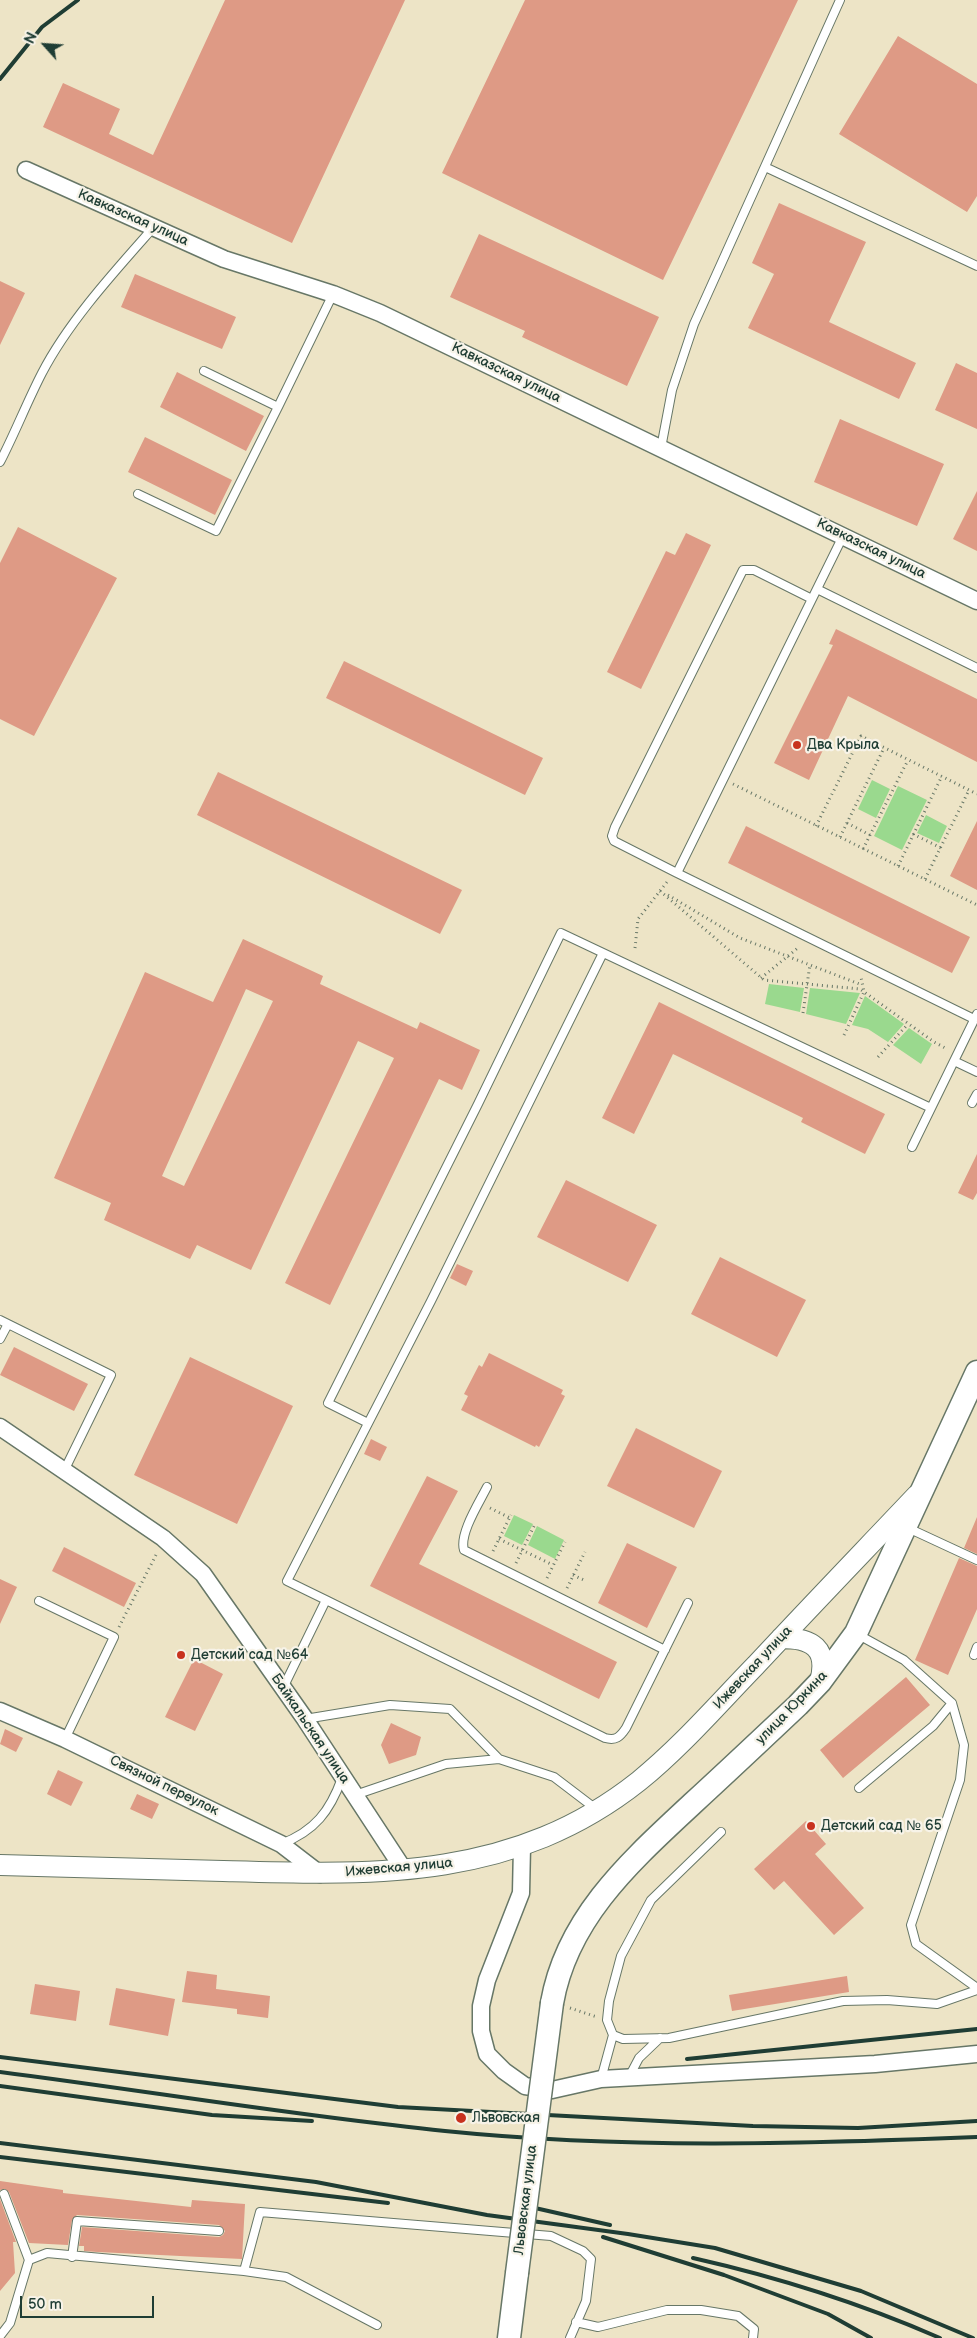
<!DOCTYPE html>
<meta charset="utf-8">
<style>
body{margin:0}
#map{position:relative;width:977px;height:2338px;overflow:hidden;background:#ede4c6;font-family:"Balsamiq Sans",sans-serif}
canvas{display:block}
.north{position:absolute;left:20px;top:20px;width:50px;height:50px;-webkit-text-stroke:4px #f7f3e8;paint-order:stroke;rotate:296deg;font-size:14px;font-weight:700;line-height:20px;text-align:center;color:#1f3d34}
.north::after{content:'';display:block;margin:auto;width:18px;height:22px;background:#1f3d34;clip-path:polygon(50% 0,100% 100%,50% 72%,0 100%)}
.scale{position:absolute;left:20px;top:2296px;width:134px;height:22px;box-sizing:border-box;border:2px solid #1f3d34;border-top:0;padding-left:6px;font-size:15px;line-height:18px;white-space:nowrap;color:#1f3d34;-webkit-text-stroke:4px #f7f3e8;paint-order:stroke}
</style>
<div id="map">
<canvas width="977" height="2338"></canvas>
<div class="north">N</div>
<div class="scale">50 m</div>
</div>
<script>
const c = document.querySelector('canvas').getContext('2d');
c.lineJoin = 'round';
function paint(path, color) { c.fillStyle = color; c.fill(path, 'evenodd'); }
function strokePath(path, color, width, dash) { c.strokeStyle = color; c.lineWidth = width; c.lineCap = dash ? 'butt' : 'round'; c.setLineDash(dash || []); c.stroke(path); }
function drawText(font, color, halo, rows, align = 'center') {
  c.font = font + ' "Balsamiq Sans",sans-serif'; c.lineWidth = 4.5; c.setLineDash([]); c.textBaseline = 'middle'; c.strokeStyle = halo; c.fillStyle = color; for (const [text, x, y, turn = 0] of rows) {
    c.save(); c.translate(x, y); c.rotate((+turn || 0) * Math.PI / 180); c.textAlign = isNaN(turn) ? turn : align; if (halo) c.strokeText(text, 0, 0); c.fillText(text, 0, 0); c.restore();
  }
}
paint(new Path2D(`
 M872,780L890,789L876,818L858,809Z
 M898,786L927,800L902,850L874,836Z
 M926,815L947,826L939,843L917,833Z
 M769,984L804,988L800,1012L765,1004Z
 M810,988L860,993L846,1024L806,1014Z
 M865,996L904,1024L888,1042L868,1029L852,1025Z
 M909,1028L932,1044L921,1064L893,1045Z
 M514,1515L533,1524L522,1545L504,1536Z
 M537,1526L564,1540L555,1559L528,1545Z`), '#9ad98e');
paint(new Path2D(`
 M225,0H405L292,243L43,127L63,83L120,109L109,134L153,155Z
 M525,0H798L663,280L442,173Z
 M898,36L977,84V196L967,212L839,134Z
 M779,203L866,242L829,322L916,363L899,399L748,328L774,274L752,263Z
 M479,234L659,317L627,386L522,337L525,331L450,297Z
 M135,274L236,317L222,349L121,307Z
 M0,281L25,293L0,345Z
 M956,363L977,373V429L935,410Z
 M177,372L264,416L246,451L160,407Z
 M840,419L944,464L917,526L814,482Z
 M145,437L232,480L215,515L128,472Z
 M977,491V551L953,539Z
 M18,527L117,578L34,736L0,719V563Z
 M686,533L711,545L641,689L607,672L666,551L675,555Z
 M836,629L977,699V762L848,696L809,780L774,763L833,645L829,644Z
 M344,661L543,758L525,795L326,698Z
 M218,772L462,890L440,934L197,815Z
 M977,821V890L950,876Z
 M746,826L970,937L952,973L728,863Z
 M243,939L323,976L320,984L417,1029L420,1022L480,1050L462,1090L439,1079L330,1305L285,1283L394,1058L358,1041L251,1270L197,1245L190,1259L104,1220L111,1203L54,1178L145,972L213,1002ZM246,989L273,1001L184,1186L162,1176Z
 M659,1002L885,1114L865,1154L801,1122L803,1118L673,1054L634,1134L602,1118Z
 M977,1154V1193L973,1200L958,1193Z
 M566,1180L657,1225L628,1282L537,1237Z
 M720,1257L806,1300L777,1357L691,1314Z
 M457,1264L473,1271L466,1286L450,1278Z
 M14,1347L88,1384L74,1411L0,1375Z
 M489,1353L563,1390L561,1394L565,1396L539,1447L536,1445L535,1447L461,1410L468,1396L464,1394L479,1365L482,1367Z
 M190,1357L293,1406L237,1524L134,1475Z
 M636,1428L722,1471L694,1528L607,1486Z
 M371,1439L387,1447L380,1461L364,1454Z
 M427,1476L458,1491L419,1564L617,1662L599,1699L370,1586Z
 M977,1517V1554L964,1548Z
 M627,1543L677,1567L647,1628L598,1603Z
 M64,1547L136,1583L124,1607L52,1571Z
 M959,1558L977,1566V1609L948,1675L915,1660Z
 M0,1579L17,1587L0,1624Z
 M194,1659L223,1674L195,1731L165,1717Z
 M906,1677L930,1705L843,1778L820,1750Z
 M391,1723L421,1737L416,1755L389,1764L381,1745Z
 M5,1729L23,1738L16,1752L0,1744Z
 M58,1770L83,1782L71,1806L47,1794Z
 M137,1794L159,1804L152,1819L130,1809Z
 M806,1821L826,1844L815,1854L864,1908L834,1935L784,1881L774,1890L754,1869Z
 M187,1971L217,1975L216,1989L270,1996L268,2018L237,2014V2009L182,2002Z
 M847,1976L849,1992L732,2011L729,1995Z
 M35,1984L80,1991L76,2021L30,2014Z
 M116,1988L175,1999L168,2036L109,2025Z
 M0,2181L63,2190V2193L191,2207L192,2200L245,2204L242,2259L98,2252L84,2251V2246H79L82,2227L219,2237L223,2235L225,2231L219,2225L77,2215L72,2220L68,2245L29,2243L9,2192L5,2189L0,2190Z
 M0,2199L16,2242H13L15,2273L0,2291Z`), '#de9a85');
const service = new Path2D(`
 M765,167L977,266
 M204,371L278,407L333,294
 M661,448L672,390L694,324L840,0
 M0,462C15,433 27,402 42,373C69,321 115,271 153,228
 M138,494L216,531L278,407
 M843,536L677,873L974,1019
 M817,589L977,668
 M677,873L614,841L612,836L615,827L743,570H754L812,599
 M954,1061L977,1072
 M972,1103L977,1094
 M912,1147L977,1014
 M0,1320L111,1375L64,1471
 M0,1339L8,1324
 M368,1423L328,1403L478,1104L561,933L931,1108
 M487,1487C479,1503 459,1534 464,1550L665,1650
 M908,1528L977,1560
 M326,1600L287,1581L431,1301L603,953
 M39,1601L114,1637L65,1739
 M857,1634L904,1660L952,1703L933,1726L859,1788
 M974,1655L977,1647
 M283,1688L326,1600L605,1738C616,1741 620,1737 626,1728L688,1603
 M952,1703L964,1745L960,1780L911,1925L916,1944L977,1988
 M305,1719L390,1705L450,1709L499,1759L554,1777L596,1809
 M355,1795L446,1764L499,1759
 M721,1832L651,1900L621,1956L609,2001L607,2020L613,2035L623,2039L669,2038L843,2001L887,2000L937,2004L977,1990
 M281,1844C315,1831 330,1811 342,1778
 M629,2077L639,2058L660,2038
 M601,2079L613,2035
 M4,2194L29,2260
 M72,2257L77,2221L219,2231
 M244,2271L260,2212L551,2236L583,2251L591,2259L586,2301L570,2338
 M576,2322L598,2327L667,2310H701L738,2316L754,2329L753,2338
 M0,2336L10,2323L29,2260L47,2253L244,2271L286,2277L377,2325`);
const minor = new Path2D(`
 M26,170L224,259L333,294L380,313L977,601
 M0,1427L163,1538L203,1574L305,1719L404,1870
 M0,1711L65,1739L281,1844L320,1874
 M522,1846L521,1893L487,1980L481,2006V2031L487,2054L504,2071L525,2086L552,2090L601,2079L875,2064L977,2054`);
const tertiary = new Path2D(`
 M781,1638C812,1638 829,1648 820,1682
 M0,1865C74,1867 149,1869 223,1871C374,1875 513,1881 639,1781C682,1746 718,1704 756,1665C809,1608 863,1552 917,1495`);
const secondary = new Path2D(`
 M552,2003C567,1917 632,1860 692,1804C728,1771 763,1738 798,1705L820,1682L856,1633L977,1372
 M509,2338L517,2273`);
strokePath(service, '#677767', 10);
strokePath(minor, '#677767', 19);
strokePath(tertiary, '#677767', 22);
strokePath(secondary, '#677767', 25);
strokePath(new Path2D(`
 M733,784L977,905
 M847,823L870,835
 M816,826L861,736L977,794
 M913,834L941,848
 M840,837L884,748
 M863,849L908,760
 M898,866L942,776
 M925,879L969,790
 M660,891L764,980L860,989L934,1042L947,1049
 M668,895L740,938L862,985
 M635,948L638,919L667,882
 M761,978L799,947
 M803,1013L810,964
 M844,1035L864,992L861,977
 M878,1057L908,1024
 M490,1508L510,1518
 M499,1539L553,1565
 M493,1551L511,1515
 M516,1563L534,1526
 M573,1575L586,1581
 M547,1578L565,1542
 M567,1588L585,1552
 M119,1627L157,1553
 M570,2008L597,2017`), '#677767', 3, [1, 4]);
strokePath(service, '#fff', 8);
strokePath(minor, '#fff', 16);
strokePath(tertiary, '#fff', 20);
strokePath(secondary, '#fff', 22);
strokePath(new Path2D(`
 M0,79L42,27L78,0
 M0,2057L398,2107L753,2126L858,2128L977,2121
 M687,2059L977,2029
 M0,2072C148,2091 296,2116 445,2131C621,2149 800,2144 977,2137
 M0,2086L212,2115L312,2121
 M0,2143L316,2182L487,2215L628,2234L715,2248L861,2291L973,2338
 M0,2157L388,2203
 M535,2208L610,2225
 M603,2237L724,2275L828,2314L871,2338
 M693,2258C777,2277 860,2303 940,2338`), '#1f3d34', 4);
const secondaryBridge = new Path2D(`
 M517,2273L552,2003`);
strokePath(secondaryBridge, '#677767', 25, []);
strokePath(secondaryBridge, '#fff', 22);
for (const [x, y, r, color] of [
 [797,745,5,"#c8321e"],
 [181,1655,5,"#c8321e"],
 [811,1826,5,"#c8321e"],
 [461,2118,6,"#c8321e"]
]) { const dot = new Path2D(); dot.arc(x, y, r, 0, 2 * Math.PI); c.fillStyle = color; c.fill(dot); strokePath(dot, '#f7f3e8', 2); }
drawText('14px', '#1f3d34', '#f7f3e8', [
 ["Кавказская улица",133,218,24],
 ["Кавказская улица",506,373,26],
 ["Кавказская улица",871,549,26],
 ["Ижевская улица",753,1668,-47],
 ["улица Юркина",792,1708,-46],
 ["Байкальская улица",310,1729,56],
 ["Связной переулок",164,1786,26],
 ["Ижевская улица",399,1868,-5],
 ["Львовская улица",526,2200,-83]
]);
drawText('14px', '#1f3d34', '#f7f3e8', [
 ["Два Крыла",807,745],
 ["Детский сад №64",191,1655],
 ["Детский сад № 65",821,1826],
 ["Львовская",472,2118]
], 'left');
</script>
